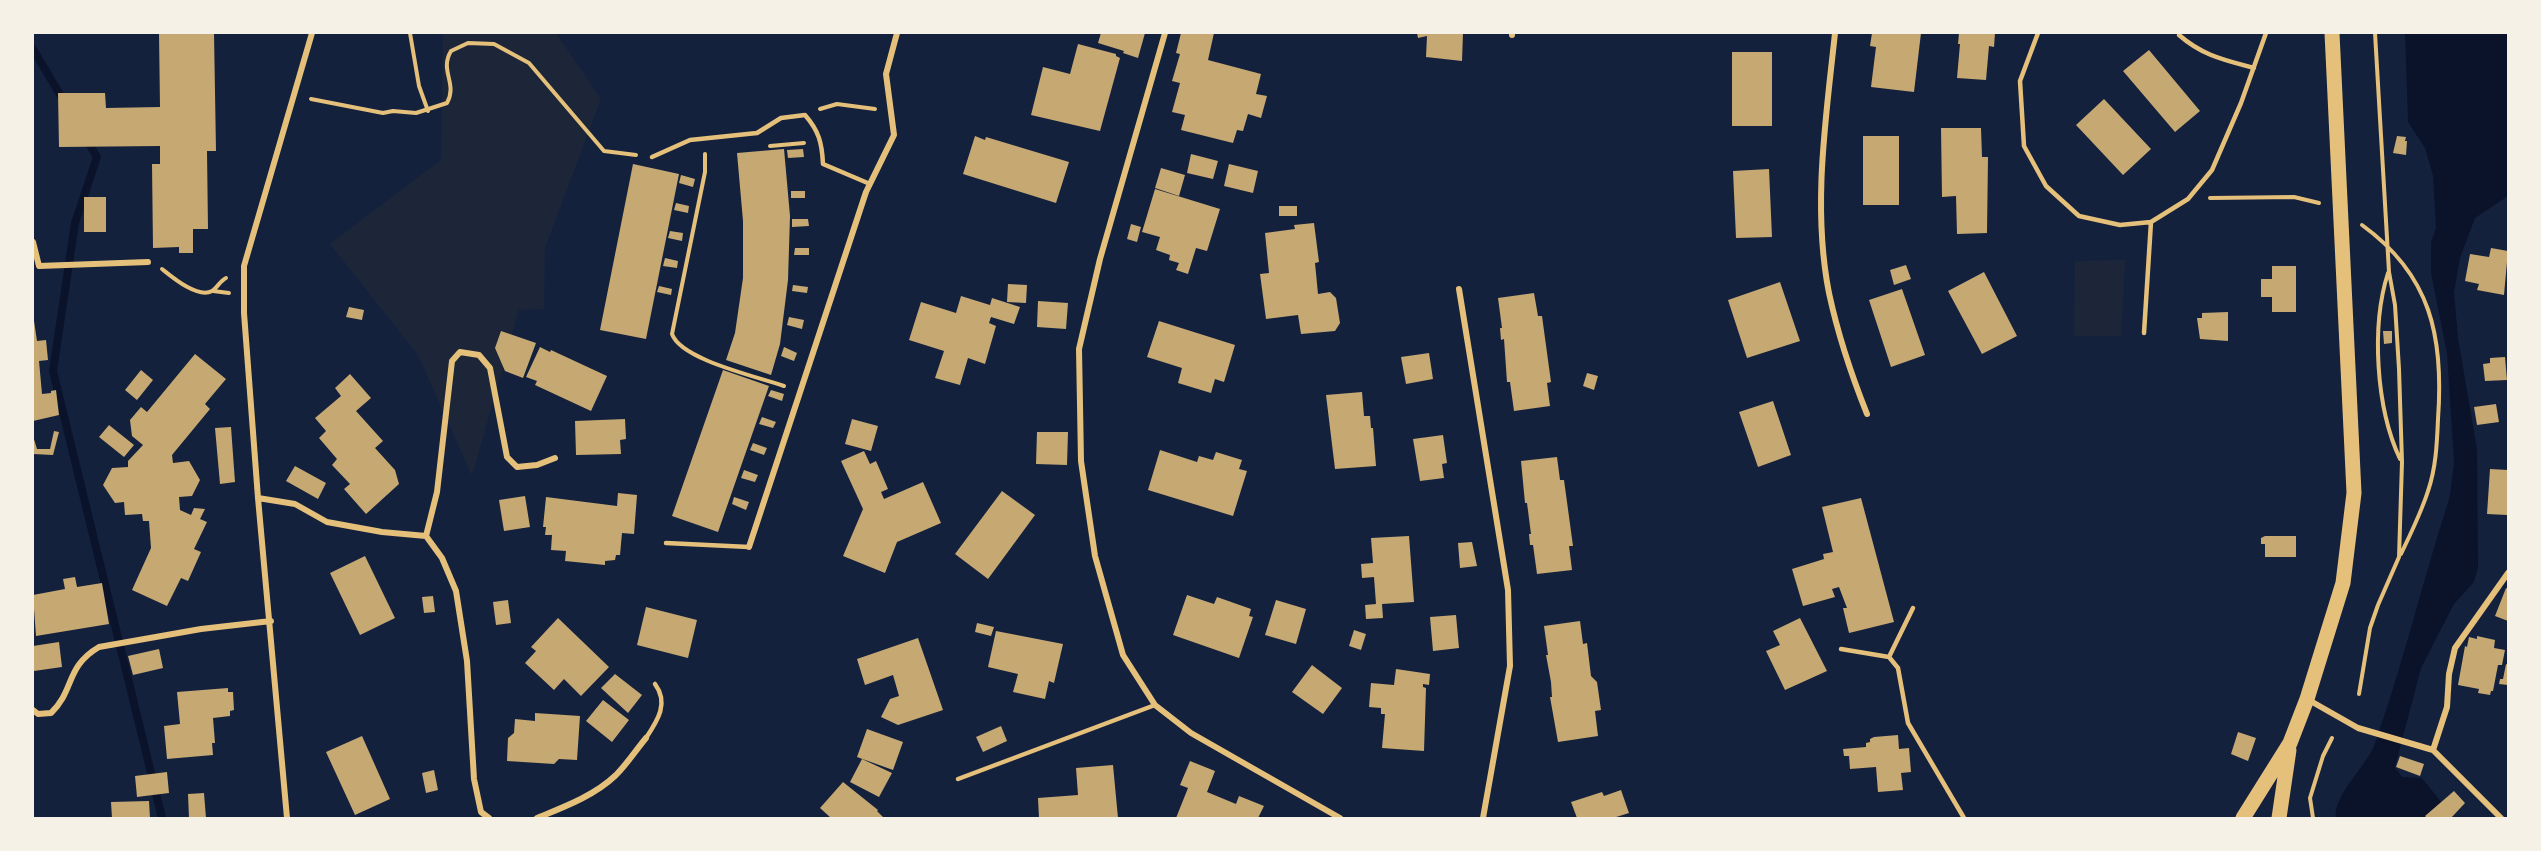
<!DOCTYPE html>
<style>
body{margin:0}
#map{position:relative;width:2541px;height:851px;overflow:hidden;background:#14213d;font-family:Spectral,serif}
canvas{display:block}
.frame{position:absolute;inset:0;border:34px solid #f6f1e7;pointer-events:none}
</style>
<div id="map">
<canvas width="2541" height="851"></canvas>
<div class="frame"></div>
</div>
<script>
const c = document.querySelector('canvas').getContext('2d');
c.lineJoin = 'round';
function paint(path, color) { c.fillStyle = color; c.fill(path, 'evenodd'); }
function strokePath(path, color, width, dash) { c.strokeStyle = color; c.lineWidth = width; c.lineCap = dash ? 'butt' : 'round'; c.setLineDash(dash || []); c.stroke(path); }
paint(new Path2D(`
 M443,33H556L601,99L545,248L544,309L519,310L472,476L418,355L330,244L441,160Z
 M2125,260L2121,336H2074L2075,261Z`), '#1d2539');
paint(new Path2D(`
 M2405,33H2508V196L2475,218L2460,258L2454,292L2458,338L2477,449L2478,567L2474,582L2454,604L2421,668L2395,767L2402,777L2422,778L2454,818H2336C2332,797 2366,766 2374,746C2403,664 2423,579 2450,496L2454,462L2447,353L2431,273V242L2436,228L2433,176L2425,148L2408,122Z`), '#0b132b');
strokePath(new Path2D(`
 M33,49L65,103
 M85,137L97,157L75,223L53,371L162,818`), '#0b132b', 8);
paint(new Path2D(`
 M159,33H214L216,151H207L208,229H193V253H179V247L153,248L152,164H160V146L59,147L58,93H105L106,108L160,107Z
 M1101,33H1145L1138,58L1123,53L1124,51L1098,43Z
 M1181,33H1214L1208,60L1261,74L1256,94L1267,96L1261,118L1248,114L1243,131L1237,130L1233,143L1181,130L1185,115L1172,112L1180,83L1172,81L1180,54L1176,53Z
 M1417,33H1463L1462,61L1426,57L1427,36L1418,38Z
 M1872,33H1921L1914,92L1871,87L1876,47L1870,46Z
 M1959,33H1995L1994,47L1989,46L1986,80L1957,78L1960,44H1958Z
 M1078,44L1116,54V56L1120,58L1100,131L1031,115L1043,67L1070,74Z
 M2149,50L2200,111L2175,132L2123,71Z
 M1732,52H1772V126H1732Z
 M2104,99L2151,149L2123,175L2076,125Z
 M1941,128H1981L1982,157H1988L1987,233L1957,234L1956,196L1942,197Z
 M975,136L985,140L986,137L1069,162L1056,203L963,174Z
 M1863,136H1899V205H1863Z
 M2397,136L2406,137L2405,141H2407L2406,155L2393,153Z
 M784,149L790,216L788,280L780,344L771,375L726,360L735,333L743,278V221L737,153Z
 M803,149L804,157L788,158L787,150Z
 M1191,154L1218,161L1213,179L1187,173Z
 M633,164L679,174L646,339L600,330Z
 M1229,164L1258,171L1253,193L1224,186Z
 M1161,168L1185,175L1179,196L1155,188Z
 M1769,169L1772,237L1736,238L1733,171Z
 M681,175L695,179L693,187L679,183Z
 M1155,189L1220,209L1207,251L1196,248L1188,274L1176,270L1179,263L1169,260L1170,255L1156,250L1160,237L1142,232Z
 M791,191H805V198H791Z
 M84,197H106V232H84Z
 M676,203L689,206L688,213L674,210Z
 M1279,206H1297V216H1279Z
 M792,219H808L809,226L792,227Z
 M1314,223L1319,262L1315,263L1318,294L1330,292L1336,298L1340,323L1335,331L1301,334L1298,315L1266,319L1260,274L1269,273L1265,233L1295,229L1294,225Z
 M1131,224L1141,227L1137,242L1127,239Z
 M670,231L683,233L682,241L668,238Z
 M795,248H809V255H794Z
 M2491,248L2508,251L2504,295L2477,290L2479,284L2465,281L2470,254L2489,257Z
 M665,258L678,261L677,268L663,266Z
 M1906,265L1911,279L1894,285L1890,270Z
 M2272,266H2296V312H2272V297H2261V279H2272Z
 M1984,272L2017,336L1982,354L1948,291Z
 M1780,282L1800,341L1747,358L1728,300Z
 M1008,284L1027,285L1026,303L1007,302Z
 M793,285L808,287L807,293L792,291Z
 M659,286L672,289L671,295L657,292Z
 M1902,289L1925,355L1891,367L1869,300Z
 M1534,293L1538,316H1542L1551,382L1547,383L1550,406L1514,411L1510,382H1507L1504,339L1501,340L1500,328H1502L1498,298Z
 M961,296L990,305L992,298L1020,307L1014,324L991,317L989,323L996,326L985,364L968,358L960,385L935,378L944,351L909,340L921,302L956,313Z
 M1038,301L1068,303L1066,329L1037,327Z
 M349,307L364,310L362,320L346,317Z
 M2228,312V341L2200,339L2197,318H2202V313Z
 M33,314L37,341L46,340L48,360L39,361L42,394L51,393V391L56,390L59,415L33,421Z
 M789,317L804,320L802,329L787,325Z
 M1159,321L1235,345L1224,382L1215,379L1211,393L1178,383L1182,368L1147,357Z
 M501,331L536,343L523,378L505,371L495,348Z
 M2383,331H2392V343L2384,344Z
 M540,347L550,352L551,350L607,376L591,411L535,385L537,381L526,377Z
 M784,347L797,353L794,361L781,356Z
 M1429,353L1433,379L1406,384L1401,357Z
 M195,354L226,379L205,404L210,409L172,455L173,463L189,461L200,480L192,496L179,497L180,510L191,515L194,508L205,509L200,519L207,522L194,549L201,552L188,581L181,578L167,606L132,590L151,548L149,521H143L142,514L125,515L124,502L115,503L103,485L112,468L128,467V461L143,445L132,436L130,420L141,407L147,412Z
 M2505,357L2507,380L2485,381L2483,364L2490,363V358Z
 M141,370L153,380L137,400L125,390Z
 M723,370L769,386L718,532L672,516Z
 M1587,373L1598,376L1594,390L1583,386Z
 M350,374L371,398L356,411L383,441L375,448L395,470L399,484L366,514L344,489L350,484L332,465L337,459L319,438L326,431L315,418L341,396L335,388Z
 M771,390L784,394L782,401L768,396Z
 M1362,392L1364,416H1370L1371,428H1373L1376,466L1335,469L1326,395Z
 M1773,401L1791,455L1758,467L1739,412Z
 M2496,404L2499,422L2477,425L2474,407Z
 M762,417L776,422L773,428L759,424Z
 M625,419L626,439L620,440L621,454L576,455L575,421Z
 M852,419L878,426L871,451L845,444Z
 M109,425L134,445L124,457L99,437Z
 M231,427L235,482L220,484L215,428Z
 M54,431L59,432L53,455L33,454V436L37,449H50Z
 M1037,432H1068L1067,465L1036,464Z
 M1443,435L1447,463L1442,464L1444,478L1420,481L1413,439Z
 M753,443L767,448L764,455L750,450Z
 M1160,450L1197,462L1199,456L1213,460L1216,452L1242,460L1239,469L1247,471L1233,516L1148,490Z
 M864,451L870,464L876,461L888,489L881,492L884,499L923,482L941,523L897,542L885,573L843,556L863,509L841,461Z
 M1557,457L1560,480H1564L1573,546H1569L1572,570L1537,574L1533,545H1530L1529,534H1531L1527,503H1525L1521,461Z
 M295,466L326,483L318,499L286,481Z
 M2490,469L2508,470L2507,515L2487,514Z
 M744,470L758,475L755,482L741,478Z
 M1002,491L1035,515L988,579L955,554Z
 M618,493L637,495L634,534L622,533L620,555H616L615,560L605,561V565L565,561L566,551L551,550L552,535H545L546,527H543L546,497L617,506Z
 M525,496L530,527L504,531L499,500Z
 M734,497L749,502L746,510L732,504Z
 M1861,498L1894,622L1849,633L1843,608H1847L1839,587L1832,589L1835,597L1803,606L1792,569L1824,559L1823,554L1833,552L1822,507Z
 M1409,536L1414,602L1382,604L1383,618L1366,619L1365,605L1376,604L1374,577L1362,578L1361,564L1373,563L1371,538Z
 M2265,536H2296V557H2265V544H2261V538Z
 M1472,542L1477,566L1460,568L1458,543Z
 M365,556L395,618L360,635L330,573Z
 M75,577L77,587L102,583L109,624L36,636L33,595L65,589L63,579Z
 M2506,588L2508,589V621L2495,616Z
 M1187,595L1214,604L1217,597L1251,609L1249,616L1253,617L1239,658L1173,635Z
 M433,596L435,612L424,613L422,597Z
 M508,600L511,623L496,625L493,602Z
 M1276,600L1306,609L1296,644L1265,635Z
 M646,607L697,620L688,658L637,645Z
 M1456,615L1459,648L1433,651L1430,617Z
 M558,618L609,667L581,696L564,679L554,690L525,663L536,651L531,647Z
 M1800,618L1827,671L1785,690L1766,651L1780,645L1773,631Z
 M1580,621L1583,644L1587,643L1591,676L1597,682L1601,710L1595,711L1598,736L1558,742L1550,697H1552L1551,682L1546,655H1548L1544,626Z
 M977,623L994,627L991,636L975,632Z
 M1354,630L1366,634L1361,650L1349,646Z
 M996,631L1063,644L1054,683L1049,681L1045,699L1013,692L1018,674L988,667Z
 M2477,636L2495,640L2494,648L2505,650L2502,665H2498L2493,691H2491L2490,695L2478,693L2479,689L2458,685L2465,646L2467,647L2469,637L2477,639Z
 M918,638L943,710L898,725L881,717L890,699L899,696L893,675L865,685L857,659Z
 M59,642L62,667L34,671L33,646Z
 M159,649L163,668L133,675L128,656Z
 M2506,664L2508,665V685L2499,684L2500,679H2503Z
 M1312,665L1342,688L1323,714L1292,692Z
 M1396,669L1430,674L1429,685L1423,684V687L1426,688L1424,751L1382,748L1385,714H1381V708L1369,707L1371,683L1394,685Z
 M615,674L642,695L628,713L601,688Z
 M228,688V692H233L234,710L230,711V716L213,718L215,743H212L213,755L167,759L164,726L180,724L177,692Z
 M603,700L629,720L612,742L586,721Z
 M535,713L580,716L577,760L559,759L554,764L507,761L508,738L514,733L515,719L535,721Z
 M1001,726L1007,741L983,752L976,737Z
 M867,729L903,742L893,770L857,757Z
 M2238,732L2256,738L2248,761L2231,754Z
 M1898,735L1899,749L1909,748L1911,772L1901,773L1903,790L1878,792L1876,767L1850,769L1849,756H1844L1843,749L1866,747V743L1870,742V739L1874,737Z
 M362,736L390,799L355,815L326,752Z
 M2400,756L2424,764L2420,776L2396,767Z
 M862,759L892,773L879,797L850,782Z
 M1190,761L1215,771L1207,792L1236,804L1239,796L1264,806L1258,818H1176L1188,788L1180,785Z
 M1113,765L1118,818H1039L1038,798L1078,795L1076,768Z
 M434,770L438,790L426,793L422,773Z
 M167,772L169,793L137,797L135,776Z
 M843,782L878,810L877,811L884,818H831L820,808Z
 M1621,790L1629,813L1613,818H1577L1571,802L1602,792L1604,796Z
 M2454,791L2465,803L2451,818H2427L2425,816Z
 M204,793L206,818H189L188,794Z
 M149,801L150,818H112L111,802Z`), '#c6a872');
strokePath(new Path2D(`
 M410,33L419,86L428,111
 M311,99L383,113L393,111L416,113L447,103C458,83 439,71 451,51L468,43L494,44L529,63L604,151L636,155
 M820,109L837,104L875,109
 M770,146L804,143
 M705,154V172L672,334C681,360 759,377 784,386
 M2210,198L2294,197L2319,203
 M2362,225C2431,275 2444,337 2438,419C2437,443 2436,468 2428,491C2421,513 2411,533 2401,554
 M162,269C172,277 198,299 212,291C217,288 220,281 226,278
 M2388,273C2371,326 2376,408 2400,459
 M213,291L229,293
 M2359,694L2370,628L2378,605L2399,557L2402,462L2399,369L2395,305L2389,272L2375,33
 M2313,818L2310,798L2323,756L2332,738`), '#e5c07b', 4);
strokePath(new Path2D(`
 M2038,33L2020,81L2024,146L2046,186L2079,216L2120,225L2151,222L2188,199L2212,170L2241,103L2266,33
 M2179,35C2203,56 2225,60 2254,68
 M652,157L690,140L757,133L781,118L805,115C819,131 822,143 823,164L870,184
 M2144,333L2151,222
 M666,543L749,547
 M1841,649L1889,657L1898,668L1908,723L1964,818
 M1889,657L1913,608
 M646,738C658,720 669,703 655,684
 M958,779L1155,705`), '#e5c07b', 4.5);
strokePath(new Path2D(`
 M1165,33L1100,259L1079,349L1081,461L1095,556L1123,655L1155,705L1191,733L1340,818
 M1512,33V35
 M1835,33C1826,118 1812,207 1829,293C1838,335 1851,374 1867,414
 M33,242L39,266L148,262
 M1459,289L1508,590L1510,666L1483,818
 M258,498L295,504L327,522L382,532L426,536L442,558L456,591L467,661L474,779L481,812L489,818
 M426,536L437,492L452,361L460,352L479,355L490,368L507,457L517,467L537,465L555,458
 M749,547L866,192L894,135L886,74L897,33
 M2307,699L2358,728L2433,750L2501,818
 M33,710L38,714L51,713C75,690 65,667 99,647L201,629L271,621
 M2433,750L2447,707L2449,674L2455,648L2508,573
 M287,818L258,498L244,313V266L312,33
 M537,818C564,807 594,796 616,775C627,764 636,750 646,738`), '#e5c07b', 6);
strokePath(new Path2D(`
 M2243,818L2290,743L2307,699L2343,583L2354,493L2332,33
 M2279,818L2289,750`), '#e5c07b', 15);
</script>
